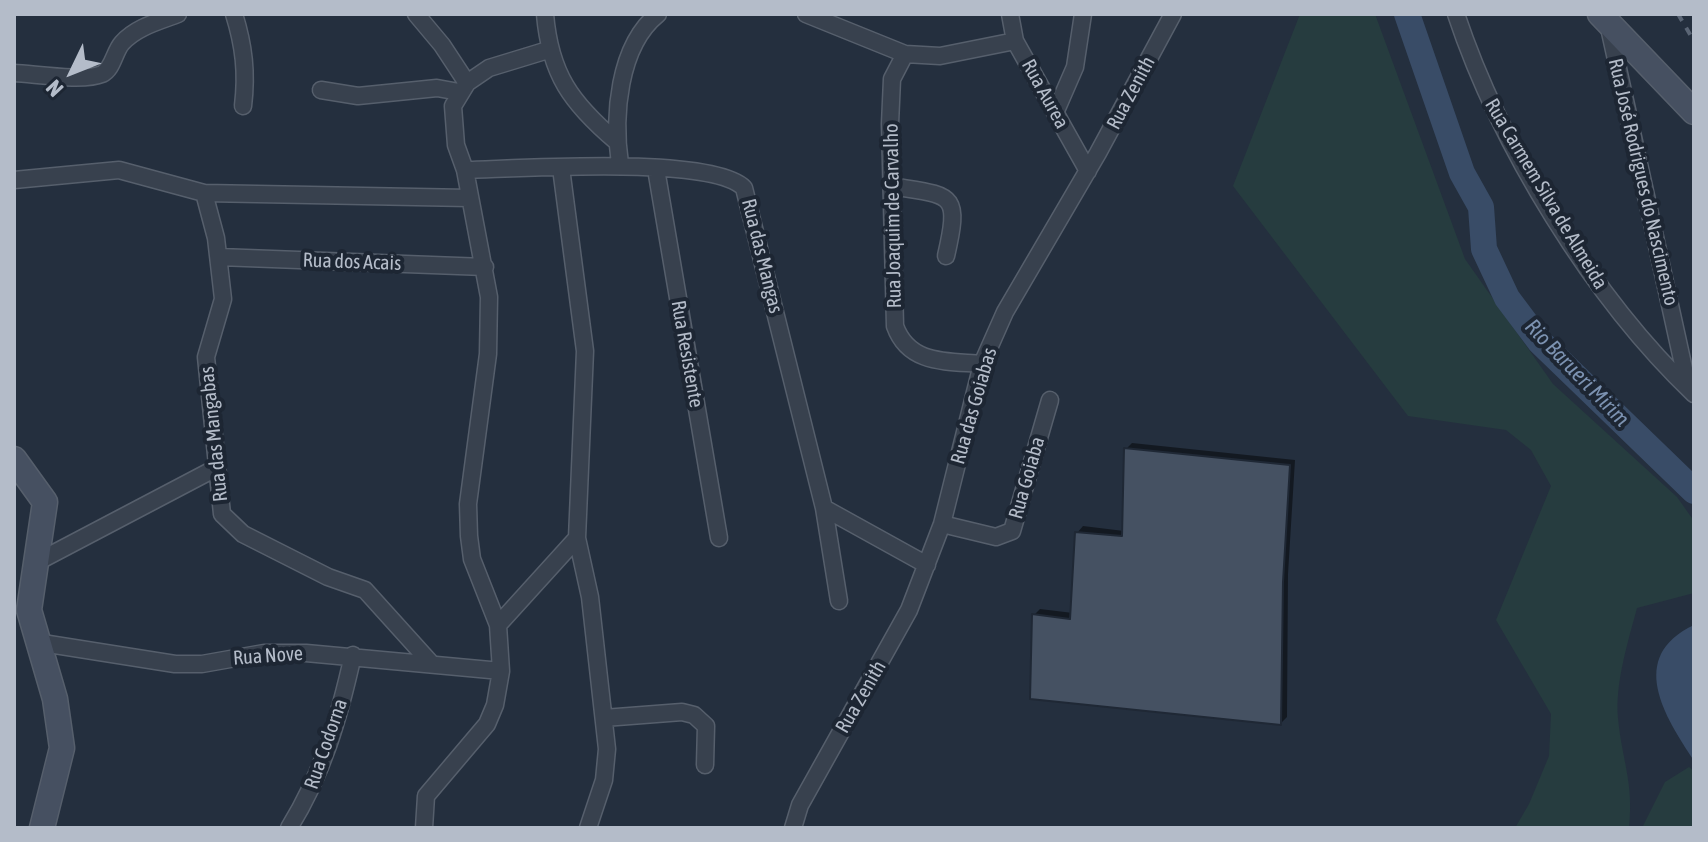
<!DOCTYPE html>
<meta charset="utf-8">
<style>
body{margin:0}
#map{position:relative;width:1708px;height:842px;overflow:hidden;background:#242f3e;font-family:"Asap Condensed",sans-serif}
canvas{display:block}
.frame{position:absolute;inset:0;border:16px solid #b4bcc9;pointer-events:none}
.north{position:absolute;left:32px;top:32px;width:80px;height:80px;-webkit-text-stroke:6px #1d2633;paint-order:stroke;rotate:227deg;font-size:22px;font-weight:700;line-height:32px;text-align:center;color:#b4bcc9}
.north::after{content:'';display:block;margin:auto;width:28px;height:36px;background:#b4bcc9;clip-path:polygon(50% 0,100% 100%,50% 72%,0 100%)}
</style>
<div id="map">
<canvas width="1708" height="842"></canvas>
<div class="frame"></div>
<div class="north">N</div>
</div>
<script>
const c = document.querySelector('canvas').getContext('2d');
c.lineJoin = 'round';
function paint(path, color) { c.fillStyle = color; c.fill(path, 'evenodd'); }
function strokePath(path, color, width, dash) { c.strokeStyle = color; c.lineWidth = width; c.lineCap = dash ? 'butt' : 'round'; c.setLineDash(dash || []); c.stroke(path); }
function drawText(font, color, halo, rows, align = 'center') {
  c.font = font + ' "Asap Condensed",sans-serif'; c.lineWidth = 8; c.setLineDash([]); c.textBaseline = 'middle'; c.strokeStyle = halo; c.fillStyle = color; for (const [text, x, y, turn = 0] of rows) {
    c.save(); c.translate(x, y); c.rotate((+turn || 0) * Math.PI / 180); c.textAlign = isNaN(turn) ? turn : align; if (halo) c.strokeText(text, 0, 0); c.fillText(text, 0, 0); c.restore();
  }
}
paint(new Path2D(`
 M1300,14H1375L1465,259L1553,384L1677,497L1694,521V593L1637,608C1628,642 1615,683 1618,718C1622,761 1634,782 1629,828H1515L1529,804L1549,756L1551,714L1496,620L1551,486L1531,450L1506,430L1408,416L1233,186Z
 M1689,767L1694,771V828H1642L1665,782Z`), '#263c3f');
paint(new Path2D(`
 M1694,625V761C1665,717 1626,657 1694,625Z`), '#394c67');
paint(new Path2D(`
 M1132,443L1295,460L1288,574L1287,717L1281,723L1034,615L1040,609L1073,613L1077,533L1083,526L1124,531L1126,449Z`), '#0007');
strokePath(new Path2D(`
 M1407,14L1462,173L1481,207L1484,249L1507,298L1540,342L1694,491`), '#394c67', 26);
const building = new Path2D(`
 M1124,448L1290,465L1283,582L1281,725L1030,699L1032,614L1070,619L1075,532L1122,536Z`);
paint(building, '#455162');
strokePath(building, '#1f2835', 2);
const street = new Path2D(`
 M234,14C244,46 247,73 243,106
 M416,14L442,45L467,83
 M545,14C550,74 571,103 617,142
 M806,14L905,54L940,56L1015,41
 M1010,14L1015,41L1088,171
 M1456,14C1500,146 1593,298 1694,394
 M1608,23L1688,387
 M905,54L892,79L890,124L895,326C909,365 947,361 982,364
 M14,73C36,74 83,82 102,74C113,69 114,52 122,43C136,27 160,21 178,14
 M321,90L358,96L437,88L459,92
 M1055,113L1075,67L1083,14
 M620,164C613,117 618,46 658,14
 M561,168L585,351L577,538L590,597L607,749L604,780L588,828
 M656,169L719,538
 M465,170C516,169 712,155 744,188L824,508L839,601
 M14,180L119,170L204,193L469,198
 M891,186C952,196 961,191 946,256
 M204,193L216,238L223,299L206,357L222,514L243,534L328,577L365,590L430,662
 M219,257L485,267
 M824,508L927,565
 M942,524L996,537L1012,531L1050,400
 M39,561L216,468
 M498,625L577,538
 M36,642L175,664H202L264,653H306L501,671
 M604,718L682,712L694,715L706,726L705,765
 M289,828C323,773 339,718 353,655
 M424,828L426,796L487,724L495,705L501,671L498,625L472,559L469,536L468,504L488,354L489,297L465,170L456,145L453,106L467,83L489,68L548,50
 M793,828L800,805L909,610L942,524L982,364L1005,312L1098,153L1173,14`);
const secondary = new Path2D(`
 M1600,14L1694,112
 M14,459L45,502L29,610L55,699L62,748L42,828`);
strokePath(street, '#565f6c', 19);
strokePath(secondary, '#565f6c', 27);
strokePath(street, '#38414e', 16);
strokePath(secondary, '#465061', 24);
strokePath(new Path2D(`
 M1678,14L1694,41`), '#5a6575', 4, [8, 8]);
drawText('20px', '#b4bcc9', '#1d2633', [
 ["Rua Zenith",1131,93,-62],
 ["Rua Aurea",1045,94,61],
 ["Rua José Rodrigues do Nascimento",1643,182,77],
 ["Rua Carmem Silva de Almeida",1546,194,59],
 ["Rua Joaquim de Carvalho",893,216,-91],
 ["Rua das Mangas",762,256,76],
 ["Rua dos Acais",352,262,2],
 ["Rua Resistente",687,354,80],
 ["Rua das Goiabas",974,406,-74],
 ["Rua das Mangabas",214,434,-96],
 ["Rua Goiaba",1027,478,-74],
 ["Rua Nove",268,656,-4],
 ["Rua Zenith",861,697,-60],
 ["Rua Codorna",326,744,-71]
]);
drawText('italic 22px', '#7c92b1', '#1d2633', [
 ["Rio Barueri Mirim",1577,373,46]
]);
</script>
